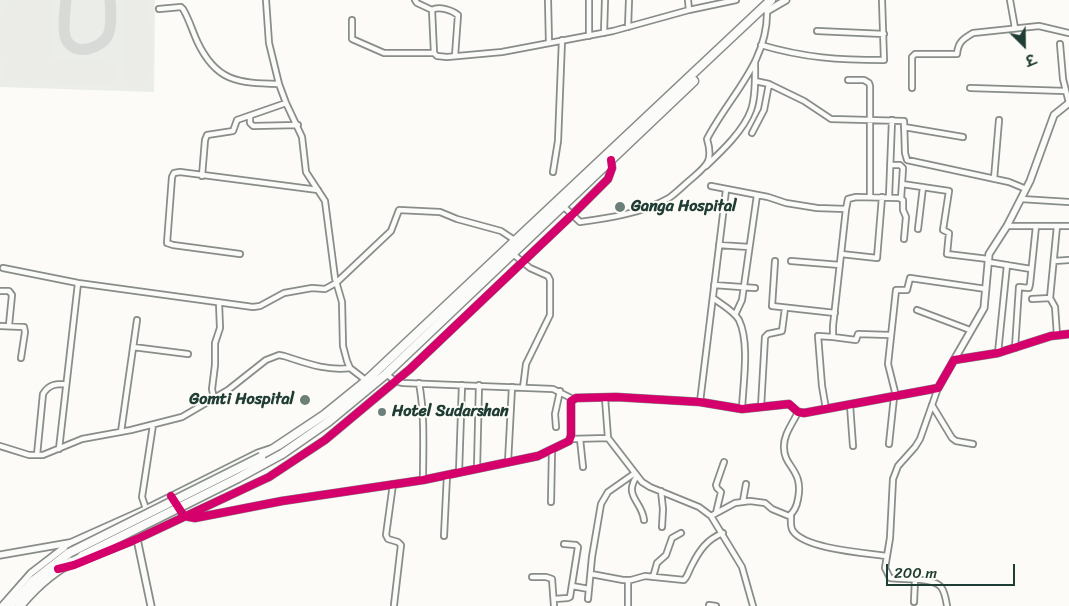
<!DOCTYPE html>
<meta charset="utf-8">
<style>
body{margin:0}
#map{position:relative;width:1069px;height:606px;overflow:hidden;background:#fcfbf8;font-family:Sriracha,"Playpen Sans Deva",sans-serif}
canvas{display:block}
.north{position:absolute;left:999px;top:20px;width:50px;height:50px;-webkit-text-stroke:4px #fdfcf7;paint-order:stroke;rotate:157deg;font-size:14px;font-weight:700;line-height:20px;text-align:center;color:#1f3d34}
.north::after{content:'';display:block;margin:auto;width:18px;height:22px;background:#1f3d34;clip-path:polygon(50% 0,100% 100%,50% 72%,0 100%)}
.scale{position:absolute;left:886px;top:564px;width:129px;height:22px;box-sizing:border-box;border:2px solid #1f3d34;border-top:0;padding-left:6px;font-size:15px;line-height:18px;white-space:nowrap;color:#1f3d34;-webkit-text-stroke:4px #fdfcf7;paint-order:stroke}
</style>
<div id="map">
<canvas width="1069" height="606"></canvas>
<div class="north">उ</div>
<div class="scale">200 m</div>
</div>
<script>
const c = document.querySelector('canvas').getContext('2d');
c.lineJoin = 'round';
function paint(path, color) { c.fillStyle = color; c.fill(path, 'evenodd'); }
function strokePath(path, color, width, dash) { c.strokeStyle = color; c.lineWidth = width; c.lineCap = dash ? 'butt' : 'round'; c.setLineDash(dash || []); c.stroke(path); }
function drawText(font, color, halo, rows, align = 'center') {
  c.font = font + ' Sriracha,sans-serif'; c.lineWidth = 4; c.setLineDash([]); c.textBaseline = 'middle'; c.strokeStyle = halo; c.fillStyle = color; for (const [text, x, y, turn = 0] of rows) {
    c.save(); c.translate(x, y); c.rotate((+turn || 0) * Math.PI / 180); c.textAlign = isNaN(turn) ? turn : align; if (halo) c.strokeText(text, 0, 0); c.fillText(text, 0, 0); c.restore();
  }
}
paint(new Path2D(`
 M0,0H155L154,92L0,87Z`), '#ebede8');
paint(new Path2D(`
 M12,0H53L52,60L116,62L118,64V86L8,80C0,71 0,33 1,22C3,14 8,7 12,0Z
 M123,0H148C150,24 155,59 148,82L142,87L122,86Z`), '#ebece8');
strokePath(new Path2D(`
 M66,0C65,10 62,30 66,39C74,57 101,49 108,35C112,25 111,11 110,0`), '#d8dad7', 11);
const street = new Path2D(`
 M266,0L269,43L279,84L286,103L302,137L306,172L325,201L335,278L342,302L343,346L347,361L350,368L368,382
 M415,0L417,3L432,10L434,53L437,56L447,57L502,52L613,31L689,10L736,0
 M548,0L549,43
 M688,0L689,10
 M1010,0L1015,28
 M159,9L181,7L183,9C189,19 192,30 197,41C216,82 238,83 279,84
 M432,10C439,6 452,10 458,15L455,56
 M352,20V39L384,53H434
 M628,27L629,0
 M817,31L884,34
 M604,33L605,0
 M589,36V0
 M1060,44L1063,79L1069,103
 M761,45C805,58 839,60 884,60L882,0
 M848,80H864L869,83L870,86V197
 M755,81L769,84L804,101L831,119L904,121L905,153L907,160L1009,182L1026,189
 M912,88V57L915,54H957C958,42 963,39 973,33L1039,26L1069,33
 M970,88L1066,91
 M250,116V123L253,126L298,125
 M904,127L963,137
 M752,133L764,110L769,84
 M890,165H900L903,168L901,199
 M706,166C722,151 744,130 751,110C756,96 755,77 755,62
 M553,172L558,141L562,40
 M202,176L205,140L207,135L233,131L237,120L286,103
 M994,179L999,120
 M902,184L949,191L943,230L949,233L947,254L988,259
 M711,186L768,197L786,203L817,208L846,209L848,199L856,197L899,198L903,200V210L906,217L904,239
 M889,197L892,120
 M1021,199L1069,202
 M563,206L580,222C609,218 643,213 669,198C676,193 683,186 690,180C706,166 714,162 707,139C729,96 768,63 767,11
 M1007,226H1069
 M918,229L923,187
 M719,245L749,247
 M240,254L173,245L167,243L172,177L174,173L180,172L318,190
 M513,254L530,268L548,276L550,280V315L526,364L523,388
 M841,254L877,258L882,197
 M775,261L772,306L835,313
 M791,261L840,265
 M1054,261L1069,260
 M988,262L1031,269
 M3,268L78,283L253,307L260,306L284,293L312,288L325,289L336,283L391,231L399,210L440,212L457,219L501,231L516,241
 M714,285L755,288
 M0,291H9L12,295L9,325
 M713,298C721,304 734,311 739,320C750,343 743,384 742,409
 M1032,299L1050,298
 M917,310L970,330
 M735,315L742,300L757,195
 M0,326L24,327L25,332L21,358
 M1057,335L1055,307L1050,298L1057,226
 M833,337L856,340L858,334L890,335
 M133,347L188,354
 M1015,348L1019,287L1029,288L1030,284L1036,226
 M998,353L1007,265
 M386,374L395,381L403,383L553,389L573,399
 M419,383C425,415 423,447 423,480
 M938,388L920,439L915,447L898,466L893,479L890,538L885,568L890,578C903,580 933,577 941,587C945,592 946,600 947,606
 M896,396L888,364L896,290H907L910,278L986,289
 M605,398L608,438L642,482L650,487L699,507L711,516L742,567L753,606
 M214,399L212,389L215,365V343L220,328L219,303
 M700,402L726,190
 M850,405L853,446
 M932,405L952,438L956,441L973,444
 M761,407L765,337L768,334L782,331L785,308
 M826,409L822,386L818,336L833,337V326L846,209
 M556,427L555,414L560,391
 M121,432L137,320
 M570,439L608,438
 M580,439L583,467
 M889,444L894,397
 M0,446L29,455H43L82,439L131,430L182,417L228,390L266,360L279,355L284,356C306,363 326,371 350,368
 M59,449L78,283
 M37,455L43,394C49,384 56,384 66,384
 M508,462L512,387
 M477,468L479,385
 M459,472L462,385
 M637,476C623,496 642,501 644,520
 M393,484L386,535L388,539L398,542L401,545L394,605
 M661,491L663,509L662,527
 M743,501L746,484
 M551,502L552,450
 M146,509L142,497L153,425
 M716,513L721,492L717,488L716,485L724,462
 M711,516L735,503L750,501L765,503L772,509L789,516C794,512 797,505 798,499C804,470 784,467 784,448C783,435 793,423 798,412
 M791,516C791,521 790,527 793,531C805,549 866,553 887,556
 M444,536L447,475
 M591,574L623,580H631L645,576L684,580C688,576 689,570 692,565C699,551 707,539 723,533
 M532,577H546L552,579L554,606
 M653,577L657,563L666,555L672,538L681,533
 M628,580V606
 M572,586L589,589
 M554,599L568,598L570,597L578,547L576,545L564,544
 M588,599L592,557L601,504L608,492L635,473
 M914,602L915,580
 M709,605L716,606`);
const secondary = new Path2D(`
 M767,11L786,0
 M954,360L984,308L989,254L1007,226L1030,181L1054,115L1069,103
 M171,496L184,516L195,518L282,501L423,480L538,456L569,441L571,436V401L576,398L616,397L700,402L742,409L789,404L798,412L804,413L938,388L954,360L998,353L1051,336L1069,334
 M137,539L151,606
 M0,555L69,543
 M66,567L137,539L269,477L325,440L410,369L572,215L608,179L612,168L611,160
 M2,606L31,573L70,543L146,509L258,453L270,449`);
const highway = new Path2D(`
 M282,454L328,422L386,374L694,81
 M261,457L324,415L366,381L771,0
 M10,606L33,581L69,553
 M20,606C37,585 58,568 82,556`);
strokePath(street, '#888d8a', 8);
strokePath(secondary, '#888d8a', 9);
strokePath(highway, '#888d8a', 11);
strokePath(street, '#fbfbf9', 4.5);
strokePath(secondary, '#fbfbf9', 5.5);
strokePath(highway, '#fbfbf9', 8);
const highwayBridge = new Path2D(`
 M69,553L261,457
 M82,556L238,478L282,454`);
strokePath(highwayBridge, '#888d8a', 11, []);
strokePath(highwayBridge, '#fbfbf9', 8);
strokePath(new Path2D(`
 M171,496L184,516L195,518L282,501L423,480L538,456L569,441L571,436V401L576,398L616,397L700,402L742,409L789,404L798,412L804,413L938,388L954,360L998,353L1051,336L1069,334
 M58,569L74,565L137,539L269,477L325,440L410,369L572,215L608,179L612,168L611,160`), '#d6006c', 8);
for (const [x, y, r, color] of [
 [620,207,6,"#6c8079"],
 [305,400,6,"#6c8079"],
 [382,412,5,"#6c8079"]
]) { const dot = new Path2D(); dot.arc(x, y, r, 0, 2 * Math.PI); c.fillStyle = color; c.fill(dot); strokePath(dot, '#fdfcf7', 2); }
drawText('bold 16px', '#1f3d34', '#fdfcf7', [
 ["Ganga Hospital",631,207],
 ["Gomti Hospital",294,400,"right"],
 ["Hotel Sudarshan",392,412]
], 'left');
</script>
